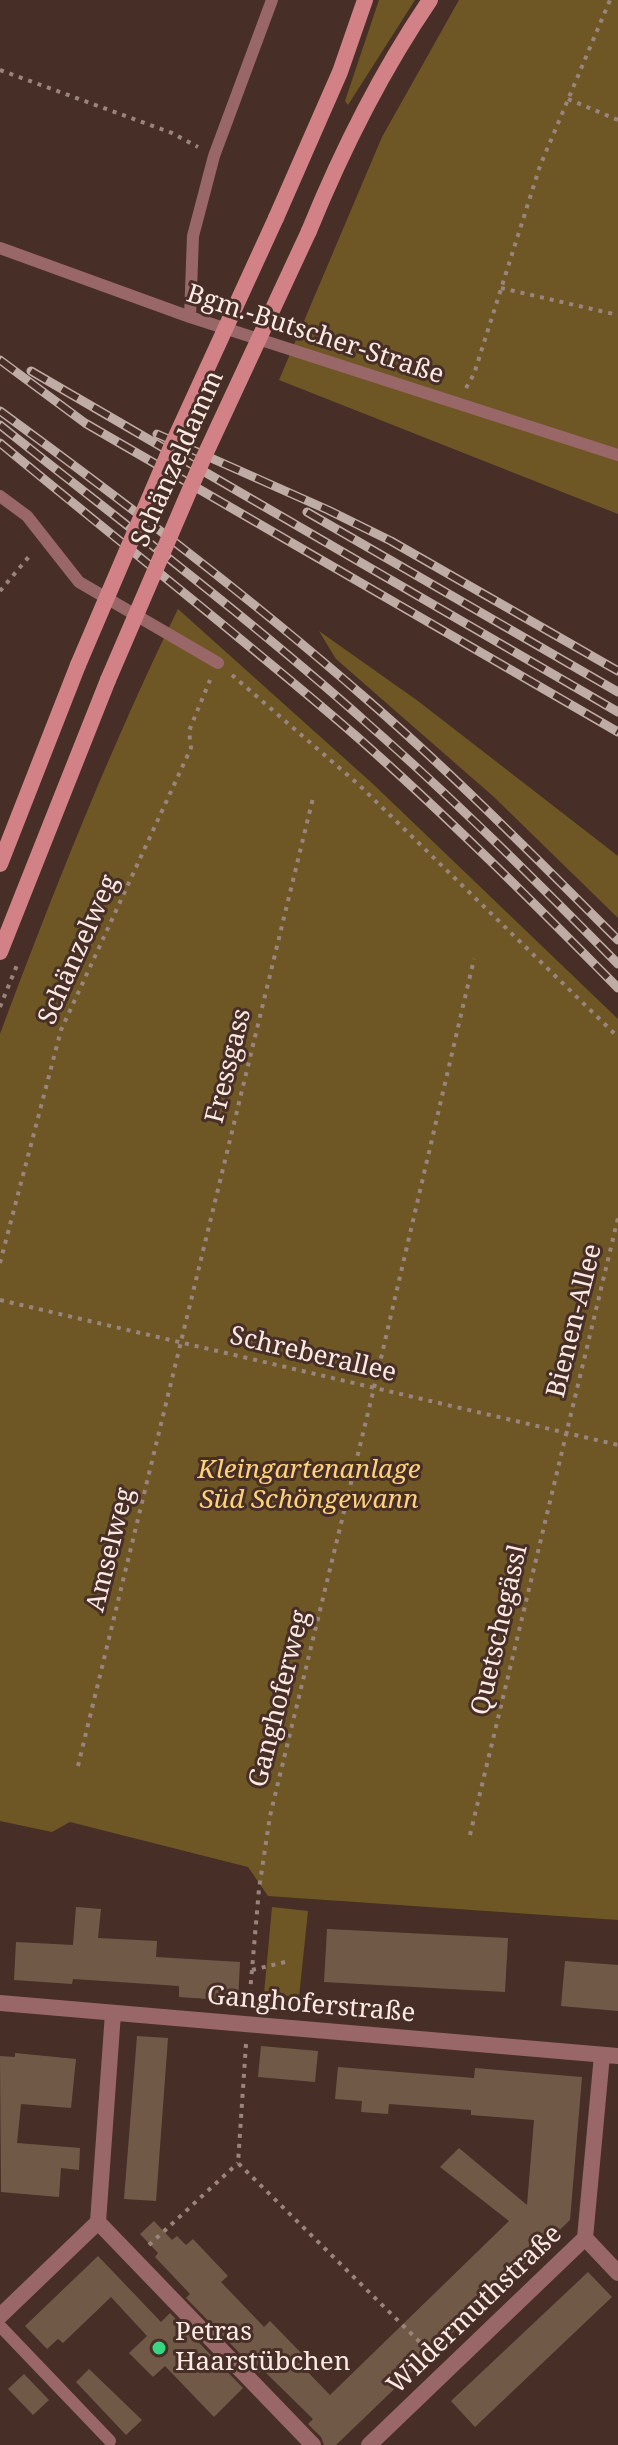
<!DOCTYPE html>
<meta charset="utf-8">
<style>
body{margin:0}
canvas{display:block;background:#472e26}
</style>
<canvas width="618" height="2445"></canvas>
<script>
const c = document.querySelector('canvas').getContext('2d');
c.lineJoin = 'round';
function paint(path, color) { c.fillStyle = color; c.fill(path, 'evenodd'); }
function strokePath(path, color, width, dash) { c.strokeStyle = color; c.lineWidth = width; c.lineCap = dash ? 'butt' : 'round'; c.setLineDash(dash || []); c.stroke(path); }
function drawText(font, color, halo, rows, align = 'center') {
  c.font = font + ' "Noto Serif",serif'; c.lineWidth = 6; c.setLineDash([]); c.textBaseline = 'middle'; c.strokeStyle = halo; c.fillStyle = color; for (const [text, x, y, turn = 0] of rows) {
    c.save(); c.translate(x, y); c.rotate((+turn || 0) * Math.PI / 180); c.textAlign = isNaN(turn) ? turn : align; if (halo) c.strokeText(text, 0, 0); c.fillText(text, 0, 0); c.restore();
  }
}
paint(new Path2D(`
 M379,0H415L348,105L345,101Z
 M459,0H618V514L279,380L382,137Z
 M178,609L373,784L618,1019V1920L268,1896L248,1867L70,1822L52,1832L0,1821V1034C54,890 110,748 178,609Z
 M319,631L418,701L618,856V918L494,797L336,659Z
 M272,1907L308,1911L299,1997L264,1994Z`), '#6e5725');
paint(new Path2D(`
 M76,1907L101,1909L98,1938L157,1941L156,1957L240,1962L238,2001L179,1997V1986L73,1979L72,1984L14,1980L16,1942L73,1945Z
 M327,1929L508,1938L505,1992L324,1982Z
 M565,1961L618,1965V2011L561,2006Z
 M137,2036L168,2038L156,2201L124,2199Z
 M261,2046L318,2051L315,2082L258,2077Z
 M15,2053L76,2059L71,2108L21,2104L17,2143L80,2148L79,2170L61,2168L59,2197L1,2192L0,2056L15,2057Z
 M338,2067L474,2078L475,2068L582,2077L570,2220L336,2445H324L321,2437L308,2424L313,2419L262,2369L259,2373L186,2298L190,2294L155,2257L158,2253L140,2234L154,2221L172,2240L177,2236L186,2245L193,2239L228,2276L221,2282L264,2327L270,2321L305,2357L299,2363L330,2395L509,2221L440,2167L459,2148L527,2205L534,2120L471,2115V2110L389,2104L388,2114L361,2112L362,2101L335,2099Z
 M98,2256L161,2322L170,2313L243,2388L214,2417L165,2366L153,2377L129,2353L147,2336L111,2297L63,2343L58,2339L47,2349L25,2326Z
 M588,2272L612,2297L475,2427L451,2401Z
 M89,2369L142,2420L126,2435L76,2382Z
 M24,2374L49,2400L33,2415L8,2389Z`), '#705a47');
strokePath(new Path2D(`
 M0,70L172,133L198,147
 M568,99L618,120
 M501,288L618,315
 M466,388L474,374L540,166L610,0
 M0,591L32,553
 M232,675L358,784L618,1037
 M0,1007L17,965
 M0,1263L61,1030L191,748L189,731L210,680
 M0,1300L618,1445
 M78,1766L313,798
 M470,1835L618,1218
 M252,1970L285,1962
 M249,2004L259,1889L270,1816L374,1388L474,959
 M246,2044L238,2163L435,2357
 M149,2245L238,2163`), '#9a857e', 4, [4, 6]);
strokePath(new Path2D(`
 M0,248L190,317L618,455
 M190,317L193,236L214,156L272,0
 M0,496L27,516L79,582L218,663
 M0,2326L110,2441`), '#9a6769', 12);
strokePath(new Path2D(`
 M0,2003L618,2056
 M98,2222L313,2445
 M585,2238L618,2273
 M0,2316L98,2222L113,2013
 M369,2445L585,2238L602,2055`), '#9a6769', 16);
strokePath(new Path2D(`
 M276,218L340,72L365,0
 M309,231C342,150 381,72 430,0
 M0,864L78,665
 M0,952L108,680`), '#d28186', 16);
const rail = new Path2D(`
 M0,360L85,423L618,732
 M31,371L618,712
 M0,411C124,502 247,595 363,696C452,773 535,857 618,940
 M0,425C124,524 250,619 368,724C455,800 537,882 618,964
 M157,434L328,510L391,541L618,671
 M0,443C118,541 239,635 356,736C447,816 533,902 618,988
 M307,512L618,692`);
strokePath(rail, '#bfaca5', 9);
strokePath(rail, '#472e26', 6, [18]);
strokePath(new Path2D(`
 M78,665L172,445L276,218
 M108,680L203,459L309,231`), '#d28186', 16);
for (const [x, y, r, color] of [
 [159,2348,8,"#35d881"]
]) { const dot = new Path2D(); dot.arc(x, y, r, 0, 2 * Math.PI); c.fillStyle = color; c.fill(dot); strokePath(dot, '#472e26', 3); }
drawText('26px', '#fbeae4', '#472e26', [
 ["Bgm.-Butscher-Straße",315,335,18],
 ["Schänzeldamm",178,459,-66],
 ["Schänzelweg",79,950,-66],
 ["Fressgass",229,1066,-76],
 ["Bienen-Allee",575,1321,-76],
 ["Schreberallee",313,1355,13],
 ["Amselweg",111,1550,-76],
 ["Quetschegässl",500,1630,-77],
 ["Ganghoferweg",280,1699,-76],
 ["Ganghoferstraße",311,2005,5],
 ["Wildermuthstraße",475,2310,-44]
]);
drawText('italic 26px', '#fcd27a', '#472e26', [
 ["Kleingartenanlage",309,1471],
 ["Süd Schöngewann",309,1501]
]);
drawText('26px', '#fbeae4', '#472e26', [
 ["Petras",175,2333],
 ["Haarstübchen",175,2363]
], 'left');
</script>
